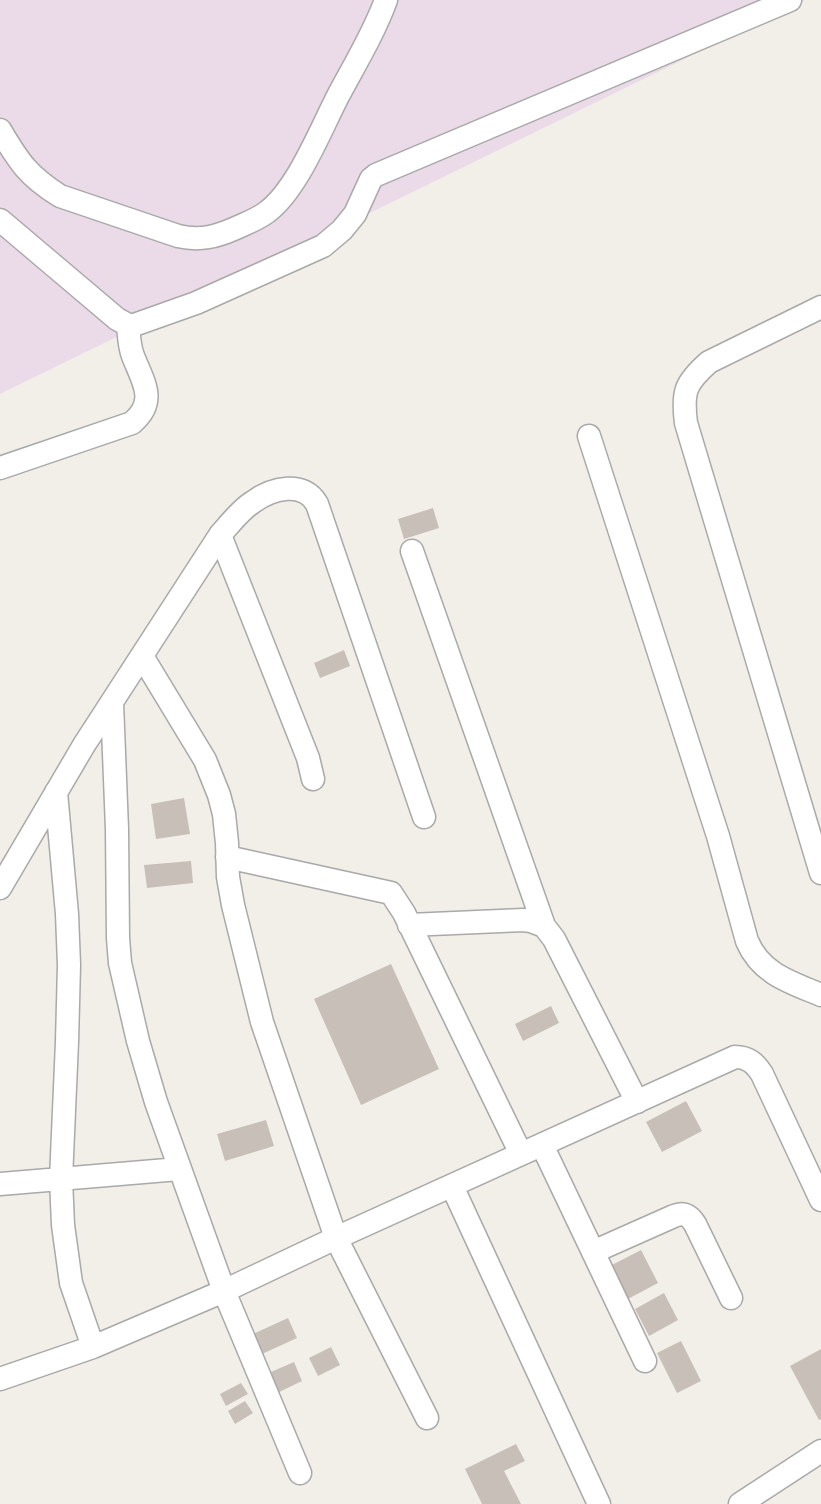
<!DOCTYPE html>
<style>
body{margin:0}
canvas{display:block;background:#f2efe9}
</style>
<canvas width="821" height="1504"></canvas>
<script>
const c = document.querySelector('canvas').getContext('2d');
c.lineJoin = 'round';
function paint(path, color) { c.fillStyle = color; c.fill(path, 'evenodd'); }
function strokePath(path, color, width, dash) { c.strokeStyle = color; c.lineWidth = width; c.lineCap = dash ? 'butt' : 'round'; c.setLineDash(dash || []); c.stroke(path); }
paint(new Path2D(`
 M0,0H805L0,394Z`), '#ebdbe8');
paint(new Path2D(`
 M433,508L439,528L404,539L398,519Z
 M344,650L350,666L320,678L314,663Z
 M184,798L190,834L156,839L151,804Z
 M191,861L193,883L147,888L144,865Z
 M391,964L439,1069L361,1105L314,999Z
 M551,1006L559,1023L523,1041L515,1024Z
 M686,1101L702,1131L662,1152L646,1122Z
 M266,1120L274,1146L225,1161L217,1134Z
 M641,1250L658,1283L626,1300L608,1267Z
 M664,1293L678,1320L649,1336L635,1309Z
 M288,1318L297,1338L262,1354L253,1334Z
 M681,1341L701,1381L677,1393L657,1353Z
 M331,1347L340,1365L318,1376L309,1358Z
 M821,1349V1419L819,1420L790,1366Z
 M294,1362L302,1381L273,1395L264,1375Z
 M241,1383L248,1394L226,1406L220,1394Z
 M245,1401L253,1413L235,1424L228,1411Z
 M516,1444L525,1461L504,1471L521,1504H482L465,1469Z`), '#c7bfb8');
const minor = new Path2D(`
 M0,130C19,162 28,176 60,196L178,236C200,241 216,237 236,228C247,223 258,219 267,212C297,190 321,129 338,96C355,64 374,33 386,0
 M0,220L117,319L128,325H134L196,303L323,246L342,230L355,214L371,179L376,175L790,0
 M821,307L709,362C685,383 682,392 686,423L821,873
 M589,436L718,836L747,941C761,974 790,982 821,995
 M0,468L132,423C158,401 143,382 133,356C129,346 129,335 128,325
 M220,535L308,758L313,779
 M412,551L544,926
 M142,656L205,760L219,795L224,814L227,843L228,877L233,905L262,1022L336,1238L427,1418
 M112,703L117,829L118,938L120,963L138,1041L156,1102L224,1291L300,1473
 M56,792L67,914L69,965L67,1042L61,1179L63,1225L71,1283L93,1347
 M227,857L391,893L404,913L521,1154
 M0,888L84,745L220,535C230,524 240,510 253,502C272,488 304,480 317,504L424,817
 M409,925L523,920L531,921L544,926L554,939L637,1102
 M542,1145L645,1361
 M0,1184L179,1169
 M452,1186L599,1504
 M593,1252L674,1216C684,1212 689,1215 695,1224L731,1298
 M0,1379L93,1347L224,1291L336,1238L735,1057C748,1057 755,1063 762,1074L821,1200
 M740,1504L821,1451`);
strokePath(minor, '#a9a9a9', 25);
strokePath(minor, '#fff', 22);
</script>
